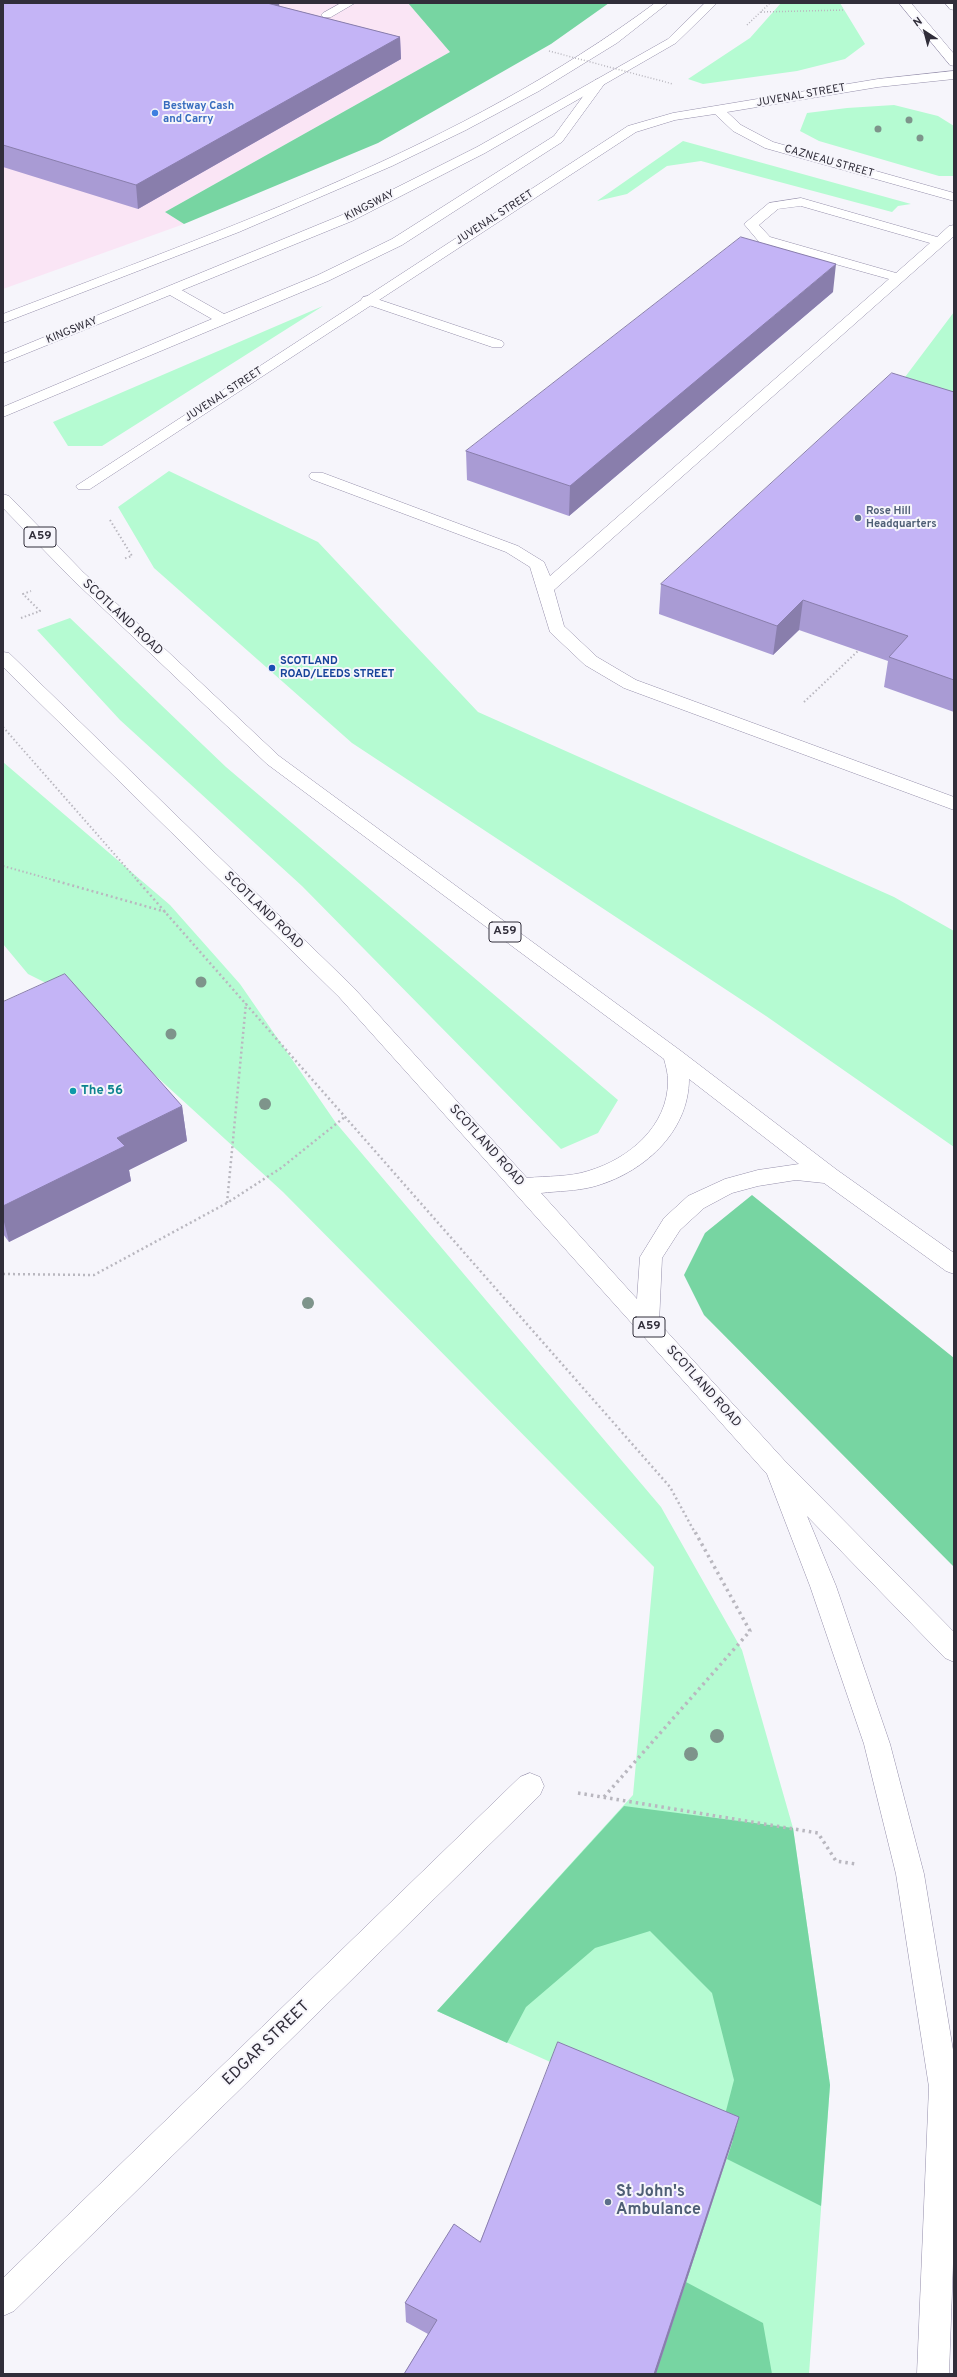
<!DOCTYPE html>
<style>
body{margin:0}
#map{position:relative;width:957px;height:2377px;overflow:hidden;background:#f6f5fb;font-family:Overpass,sans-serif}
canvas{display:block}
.frame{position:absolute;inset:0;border:4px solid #312e3a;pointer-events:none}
.north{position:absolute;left:905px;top:12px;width:40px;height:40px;-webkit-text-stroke:3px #f6f5fb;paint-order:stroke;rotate:324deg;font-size:11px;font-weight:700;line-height:16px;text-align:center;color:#312e3a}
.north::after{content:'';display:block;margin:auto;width:14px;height:18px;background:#312e3a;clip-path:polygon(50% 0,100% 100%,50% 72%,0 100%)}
</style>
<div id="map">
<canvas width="957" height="2377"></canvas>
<div class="frame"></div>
<div class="north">N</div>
</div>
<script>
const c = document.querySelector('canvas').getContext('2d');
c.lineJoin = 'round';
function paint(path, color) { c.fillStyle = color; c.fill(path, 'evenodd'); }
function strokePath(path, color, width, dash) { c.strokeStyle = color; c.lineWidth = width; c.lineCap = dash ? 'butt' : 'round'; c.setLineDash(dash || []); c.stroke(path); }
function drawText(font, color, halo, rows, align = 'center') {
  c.font = font + ' Overpass,sans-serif'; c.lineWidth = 4; c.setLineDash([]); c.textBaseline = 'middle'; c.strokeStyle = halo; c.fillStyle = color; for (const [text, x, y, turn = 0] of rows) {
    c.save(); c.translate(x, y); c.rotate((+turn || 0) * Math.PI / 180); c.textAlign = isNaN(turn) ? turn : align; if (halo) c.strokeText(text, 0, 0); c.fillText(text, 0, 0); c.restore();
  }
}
paint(new Path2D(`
 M3,3H408L450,52L165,212L184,224L3,289Z`), '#fae5f5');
paint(new Path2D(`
 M781,3H840L865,44L845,59L797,71L703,84L688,79L750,38Z
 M894,105L938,116L954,126V176H939L819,141L800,131L807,113L847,108Z
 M683,141L911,204L898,206L892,212L701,161L667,166L627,194L597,201Z
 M323,306L102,446H68L53,422Z
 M954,312V421L887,401Z
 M169,471L318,542L478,712L894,897L954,931V1147L766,1016L352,743L154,568L118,507Z
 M70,618L226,767L618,1100L598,1133L561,1149L302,886L120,720L37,630Z
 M3,762L170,905L240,984L336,1123L661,1507L742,1650L793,1828L830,2085L809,2374H655L733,2139L557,2065L437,2011L633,1795L654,1567L283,1192L64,992L28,974L3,944Z`), '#b5fbd2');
paint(new Path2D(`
 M408,3H609L551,44L378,143L184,224L165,212L450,52Z
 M752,1195L954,1358V1567L704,1315L684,1275L705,1233Z
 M624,1806L793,1828L830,2085L821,2206L727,2159L733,2140L720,2134L734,2080L712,1993L650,1931L595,1948L526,2007L507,2043L437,2011Z
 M686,2282L763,2323L772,2374H655Z`), '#77d5a2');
const service = new Path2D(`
 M341,3H355L331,17H323L321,15L323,13Z
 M599,79L605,83L562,142L402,245L328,281L3,417V407L212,319L168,294L166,291L168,288H178L224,314L318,275L392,239L554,136L595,80Z
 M801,198L937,237L949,226L954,225V236L554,590L564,626L597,657L636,680L954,797V810L624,688L585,665L550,632L530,567L506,552L311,479L309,476L311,473H323L518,546L544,562L550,576L889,279L760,243L744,224L769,203ZM801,206L930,243L896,273L770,237L759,225L778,209Z
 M368,296L502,341L504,344L502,347H492L363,303L361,300L363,297Z`);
const minor = new Path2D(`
 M954,71V79L878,87L727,112L741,125L773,142L954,193V201L765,148L733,131L715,114L675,120L636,132L90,489H78L76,486L628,126L673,113L878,79Z
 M530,1773L540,1777L544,1786L540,1795L14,2311L3,2316V2278L520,1777Z`);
const secondary = new Path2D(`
 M899,3H911L954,54V66L950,65Z
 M945,3H954V10L950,9Z`);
const trunk = new Path2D(`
 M655,3H668L617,43L539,91L466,130L392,166L239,232L3,323V314C227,228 460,148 655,3Z
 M705,3H717L676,43L485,153L352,221L3,363V354L342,215L477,147L668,39Z
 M3,494L9,496L83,572L279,756L681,1051L837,1170L954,1253V1274L946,1271L824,1183L796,1180L758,1186L732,1193L704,1208L680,1230L662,1258L659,1323L784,1460L954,1632V1662L945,1658L807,1516L836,1586L890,1744L924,1874L954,2056V2236L949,2374H917L929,2087L896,1874L864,1744L810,1586L767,1474L339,997L3,667V652L9,653L353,987L527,1178C547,1176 570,1177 588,1171C629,1159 668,1126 668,1081C668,1074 666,1066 664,1059L267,764L71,578L3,508ZM689,1079L799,1164L758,1170L725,1179L688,1196L664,1218L640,1257L637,1299L541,1193C558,1191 576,1191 592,1187C642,1174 689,1133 689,1079Z`);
strokePath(service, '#958fab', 1);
strokePath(minor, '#958fab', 1);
strokePath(secondary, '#958fab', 1);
strokePath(trunk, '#958fab', 1);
strokePath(new Path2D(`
 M761,12L845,10
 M747,25L770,3`), '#b9b7bf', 1.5, [1, 2]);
strokePath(new Path2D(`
 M110,520L132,556L123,559
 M21,618L40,611L23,594L31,591
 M804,702L858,651
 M3,727L138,881
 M3,866L57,881`), '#b9b7bf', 2, [1.5, 2.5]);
strokePath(new Path2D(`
 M53,880L166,912
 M137,880L670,1487L694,1531
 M227,1203L246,1003
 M3,1274L94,1275L227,1203L281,1168L346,1116`), '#b9b7bf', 2.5, [2, 3]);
strokePath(new Path2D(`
 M578,1793L818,1833L836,1861L856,1864
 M604,1797L750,1631L694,1530`), '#b9b7bf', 3.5, [2.5, 4]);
paint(service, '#fff');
paint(minor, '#fff');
paint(secondary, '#fff');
paint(trunk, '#fff');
strokePath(new Path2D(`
 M549,51L673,84`), '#b9b7bf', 1.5, [1, 2]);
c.fillStyle = '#7e948b';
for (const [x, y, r] of [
 [909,120,3.5],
 [878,129,3.5],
 [920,138,3.5],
 [201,982,5.5],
 [171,1034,5.5],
 [265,1104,6],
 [308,1303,6],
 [717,1736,7],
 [691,1754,7]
]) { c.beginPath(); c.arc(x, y, r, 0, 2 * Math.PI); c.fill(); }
paint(new Path2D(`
 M3,3H279V6L400,37L401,59L138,209L3,167Z
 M833,292L569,516L467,480L466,451Z
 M954,392V712L884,687L888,661L799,630L773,655L659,614L661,584Z
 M3,1002L182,1106L187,1141L129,1170L131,1181L9,1242L3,1234Z
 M733,2139L656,2374H404L428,2334L406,2322L405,2303L480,2242Z`), '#a99bd4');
paint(new Path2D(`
 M259,3H279L280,12Z
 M400,37L401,59L138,209L136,185Z
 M836,264L833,292L569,516L570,486Z
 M803,600L799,630L773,655L777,626Z
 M182,1106L187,1141L129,1170L131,1181L9,1242L3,1218V1206L117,1138Z
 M739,2117L733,2139L656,2374H654Z`), '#897eac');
const building = new Path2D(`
 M3,3H267L400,37L136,185L3,145Z
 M741,237L836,264L570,486L466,451Z
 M892,373L954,392V680L889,657L908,636L803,600L777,626L661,584Z
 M65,974L182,1106L117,1138L125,1146L3,1206V1002Z
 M558,2042L739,2117L654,2374H404L437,2320L405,2303L454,2224L480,2242Z`);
paint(building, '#c4b4f6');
strokePath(building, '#897eac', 1);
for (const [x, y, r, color] of [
 [155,113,4,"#3f7fe0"],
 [858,518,4,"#5c6f8a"],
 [272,668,4,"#1a4fb4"],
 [73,1091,4,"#0f9aa8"],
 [608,2202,4,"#5c6f8a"]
]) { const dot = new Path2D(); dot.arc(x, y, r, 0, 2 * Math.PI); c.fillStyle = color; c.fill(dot); strokePath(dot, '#f6f5fb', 1.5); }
drawText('11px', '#312e3a', '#f6f5fb', [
 ["JUVENAL STREET",801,96,-10],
 ["CAZNEAU STREET",829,162,16],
 ["KINGSWAY",370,206,-27],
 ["JUVENAL STREET",495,218,-33],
 ["KINGSWAY",72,331,-22],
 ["JUVENAL STREET",224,395,-33]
]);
drawText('bold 11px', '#366cbe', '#f6f5fb', [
 ["Bestway Cash",163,107],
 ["and Carry",163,120]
], 'left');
drawText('bold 11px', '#4e5e75', '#f6f5fb', [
 ["Rose Hill",866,512],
 ["Headquarters",866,525]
], 'left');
drawText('bold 11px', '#164399', '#f6f5fb', [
 ["SCOTLAND",280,662],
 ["ROAD/LEEDS STREET",280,675]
], 'left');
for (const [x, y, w] of [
 [40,537,32],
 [505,932,32],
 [649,1327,32]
]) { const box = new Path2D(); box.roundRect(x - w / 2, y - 10, w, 20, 3); c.fillStyle = '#f6f5fb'; c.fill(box); strokePath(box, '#312e3a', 1); }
drawText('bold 12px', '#312e3a', null, [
 ["A59",40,537],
 ["A59",505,932],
 ["A59",649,1327]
]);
drawText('13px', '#312e3a', '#f6f5fb', [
 ["SCOTLAND ROAD",122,618,43],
 ["SCOTLAND ROAD",263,911,44],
 ["SCOTLAND ROAD",486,1146,48],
 ["SCOTLAND ROAD",703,1387,48]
]);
drawText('bold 13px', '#0d838f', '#f6f5fb', [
 ["The 56",81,1091]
], 'left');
drawText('16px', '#312e3a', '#f6f5fb', [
 ["EDGAR STREET",267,2044,-44]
]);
drawText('bold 16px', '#4e5e75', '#f6f5fb', [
 ["St John's",616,2193],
 ["Ambulance",616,2211]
], 'left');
</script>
